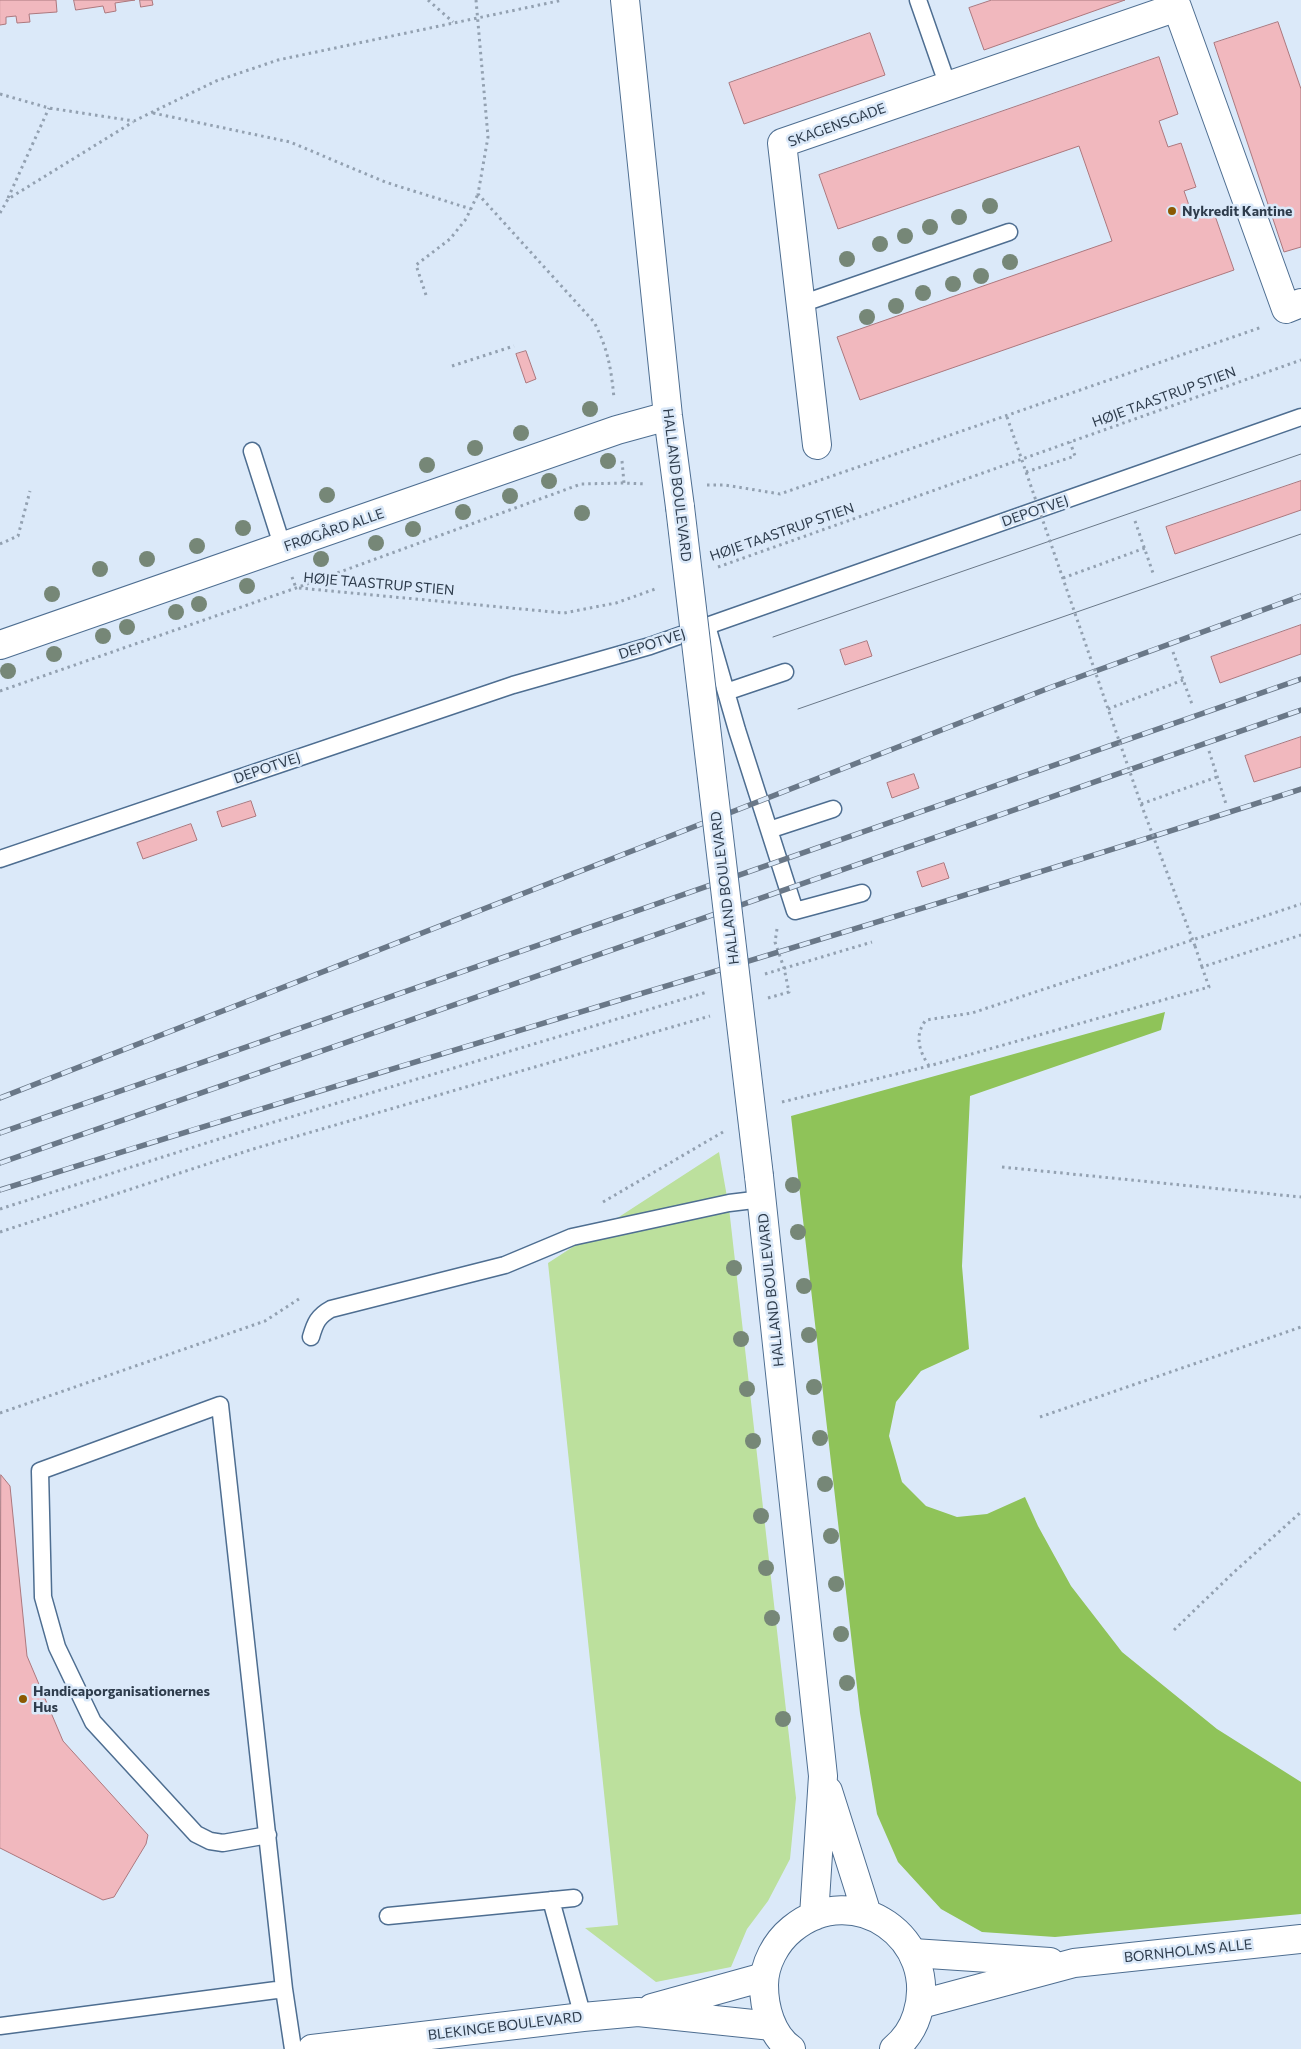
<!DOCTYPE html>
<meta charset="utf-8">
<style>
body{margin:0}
canvas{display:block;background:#dbe9f9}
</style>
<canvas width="1301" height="2049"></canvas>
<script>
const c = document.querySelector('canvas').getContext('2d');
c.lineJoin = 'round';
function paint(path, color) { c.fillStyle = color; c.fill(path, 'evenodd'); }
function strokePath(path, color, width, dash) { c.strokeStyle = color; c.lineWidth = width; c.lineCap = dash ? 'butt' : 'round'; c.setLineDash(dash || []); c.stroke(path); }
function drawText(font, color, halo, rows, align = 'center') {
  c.font = font + ' Commissioner,sans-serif'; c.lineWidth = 5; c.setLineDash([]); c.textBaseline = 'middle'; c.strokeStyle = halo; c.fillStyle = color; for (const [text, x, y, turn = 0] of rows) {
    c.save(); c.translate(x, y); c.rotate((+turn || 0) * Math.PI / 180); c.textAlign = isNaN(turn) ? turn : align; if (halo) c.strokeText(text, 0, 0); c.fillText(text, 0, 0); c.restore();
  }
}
paint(new Path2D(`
 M719,1152L729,1208L796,1798L790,1859L768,1901L747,1929L731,1967L656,1982L585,1928L618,1925L548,1263Z`), '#bce09d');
paint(new Path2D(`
 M1165,1012L1161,1030L970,1096L962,1266L969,1349L921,1371L896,1402L889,1436L902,1482L926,1506L957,1517L987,1514L1025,1497L1038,1526L1071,1586L1122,1652L1217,1729L1301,1782V1914L1055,1937L982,1932L941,1909L898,1862L877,1814L860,1713L791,1116Z`), '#8fc359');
const building = new Path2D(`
 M0,0H56L57,12L29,14L30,22L17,23L16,16L6,17V24L0,25Z
 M74,0H135L115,3L116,11L105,13L103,6L76,10Z
 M140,0H152L153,5L141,7Z
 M992,0H1125L984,50L969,8Z
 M1278,22L1301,89V247L1284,252L1214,43Z
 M870,33L885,75L744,124L729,83Z
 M1159,57L1178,114L1159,121L1168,147L1181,143L1196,187L1184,191L1193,217L1213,210L1234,270L860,400L837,337L1112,241L1079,146L838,229L819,175Z
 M526,351L536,379L526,383L516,354Z
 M1301,481V510L1175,554L1166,527Z
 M1301,625V654L1220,683L1211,657Z
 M867,641L872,656L845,665L840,650Z
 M1301,737V767L1254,782L1245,756Z
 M914,774L919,788L892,798L887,783Z
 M251,801L256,816L222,827L217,812Z
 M191,824L197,840L143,859L137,843Z
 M944,863L949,878L922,887L917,872Z
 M1,1475L10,1486L27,1656L63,1741L148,1835L146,1844L114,1897L103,1900L0,1848Z`);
paint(building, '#f1b8be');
strokePath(building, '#ac787e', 1);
const service = new Path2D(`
 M918,0L948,86
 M801,304L1009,232
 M252,451L283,548
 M707,626L737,730L795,911L862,893
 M726,692L785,672
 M769,830L833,809
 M0,859L513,685L650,646L1301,417
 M311,1337C315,1323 318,1316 331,1309L505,1265L572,1237L729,1203L762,1199
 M268,1835L223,1843L210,1841L196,1834L93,1722L57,1647L43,1597L40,1471L220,1405C243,1599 263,1794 284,1989
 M551,1900L583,2017
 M388,1916L574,1898
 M0,2026L284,1989L293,2049`);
const minor = new Path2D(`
 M817,445L782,143L1177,7L1286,309L1301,303
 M913,1953L1050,1962
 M921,2004L1074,1963L1301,1939
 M652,2008L764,1977
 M312,2049L583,2017L638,2012L772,2026`);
const tertiary = new Path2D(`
 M625,0L668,416L680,507
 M0,645L617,430L668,416
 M759,1176L823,1776L814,1916
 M828,1791L867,1914
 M791,2049C771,2035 764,2007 764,1985C764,1964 776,1942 792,1929C854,1878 941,1939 917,2015C913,2028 905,2040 894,2049`);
strokePath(service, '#4e6e91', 19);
strokePath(minor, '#4e6e91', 30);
strokePath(tertiary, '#4e6e91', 30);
strokePath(new Path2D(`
 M428,0L453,22
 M476,0L488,137L478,194L594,322C608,349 611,368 614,398
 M0,94L49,108L134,121L216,81L278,60L563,0
 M153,113L290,142L385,182L471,209
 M8,198L49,108
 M0,213L8,199L133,122
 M426,295L416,265L450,239L466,219L478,194
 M452,366L514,346
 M622,461L624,483
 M1026,472L1075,456L1070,442
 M707,485H725L780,494L1262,327
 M1135,521L1154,576
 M0,544L18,536L30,491
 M718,567L1301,360
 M292,577L296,588
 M1063,578L1145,548
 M299,588L564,613L616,603L658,588
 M1173,652L1193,707
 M0,691L296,588L581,484L624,483L646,484
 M1108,709L1183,680
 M1209,751L1226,804
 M1141,804L1217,777
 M1195,946L1202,967
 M765,974L872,942
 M768,998L789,992L784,968L775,942L777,929
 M929,1066C919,1051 914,1035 926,1020L972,1013L1301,904
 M782,1102L929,1066L1209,987L1202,967L1301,935
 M1002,1167L1301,1197
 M603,1202L723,1132
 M0,1209L244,1131L707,992
 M0,1232L253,1149L710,1016
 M0,1413L265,1321L302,1297
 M1040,1417L1301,1327
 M1174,1630L1233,1573L1301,1512`), '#93a1b1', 3, [2.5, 4]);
strokePath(service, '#fff', 16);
strokePath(minor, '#fff', 28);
strokePath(tertiary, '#fff', 28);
strokePath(new Path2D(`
 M773,637L1301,454
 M798,709L1301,534`), '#6a7888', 1);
const rail = new Path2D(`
 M0,1098L1049,688L1301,596
 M0,1133L1301,679
 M0,1163L1301,710
 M0,1190C433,1053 869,929 1301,789`);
strokePath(rail, '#6a7888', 5.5);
strokePath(rail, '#dbe9f9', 4, [11]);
const tertiaryBridge = new Path2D(`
 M680,507L759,1176`);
strokePath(tertiaryBridge, '#4e6e91', 30, []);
strokePath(new Path2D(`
 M1007,417L1141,804L1195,946`), '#93a1b1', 3, [2.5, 4]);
strokePath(tertiaryBridge, '#fff', 28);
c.fillStyle = '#768777';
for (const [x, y] of [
 [990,206],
 [959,217],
 [930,227],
 [905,236],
 [880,244],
 [847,259],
 [1010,262],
 [981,276],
 [953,284],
 [923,293],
 [896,306],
 [867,317],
 [590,409],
 [521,433],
 [475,448],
 [608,461],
 [427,465],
 [549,481],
 [327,495],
 [510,496],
 [463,512],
 [582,513],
 [243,528],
 [413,529],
 [376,543],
 [197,546],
 [147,559],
 [321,559],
 [100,569],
 [247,586],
 [52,594],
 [199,604],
 [176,612],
 [127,627],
 [103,636],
 [54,654],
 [8,671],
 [793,1185],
 [798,1232],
 [734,1268],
 [804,1286],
 [809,1335],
 [741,1339],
 [814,1387],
 [747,1389],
 [820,1438],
 [753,1441],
 [825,1484],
 [761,1516],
 [831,1536],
 [766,1568],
 [836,1584],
 [772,1618],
 [841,1634],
 [847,1683],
 [783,1719]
]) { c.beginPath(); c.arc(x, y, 8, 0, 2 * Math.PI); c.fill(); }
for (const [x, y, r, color] of [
 [1172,211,5,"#8b5903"],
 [23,1699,5,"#8b5903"]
]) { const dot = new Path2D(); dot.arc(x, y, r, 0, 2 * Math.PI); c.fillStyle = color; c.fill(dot); strokePath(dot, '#dbe9f9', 2); }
drawText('14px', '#2e3c4c', '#dbe9f9', [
 ["SKAGENSGADE",837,125,-20],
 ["HØJE TAASTRUP STIEN",1164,397,-20],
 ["HALLAND BOULEVARD",677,485,83],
 ["DEPOTVEJ",1035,511,-19],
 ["FRØGÅRD ALLE",334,530,-19],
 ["HØJE TAASTRUP STIEN",782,532,-19],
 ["HØJE TAASTRUP STIEN",379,584,5],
 ["DEPOTVEJ",652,644,-18],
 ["DEPOTVEJ",267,768,-19],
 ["HALLAND BOULEVARD",725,888,-97],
 ["HALLAND BOULEVARD",771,1290,-96],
 ["BORNHOLMS ALLE",1188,1951,-6],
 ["BLEKINGE BOULEVARD",505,2026,-7]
]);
drawText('bold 14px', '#2e3c4c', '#dbe9f9', [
 ["Nykredit Kantine",1182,211],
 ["Handicaporganisationernes",33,1691],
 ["Hus",33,1707]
], 'left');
</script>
